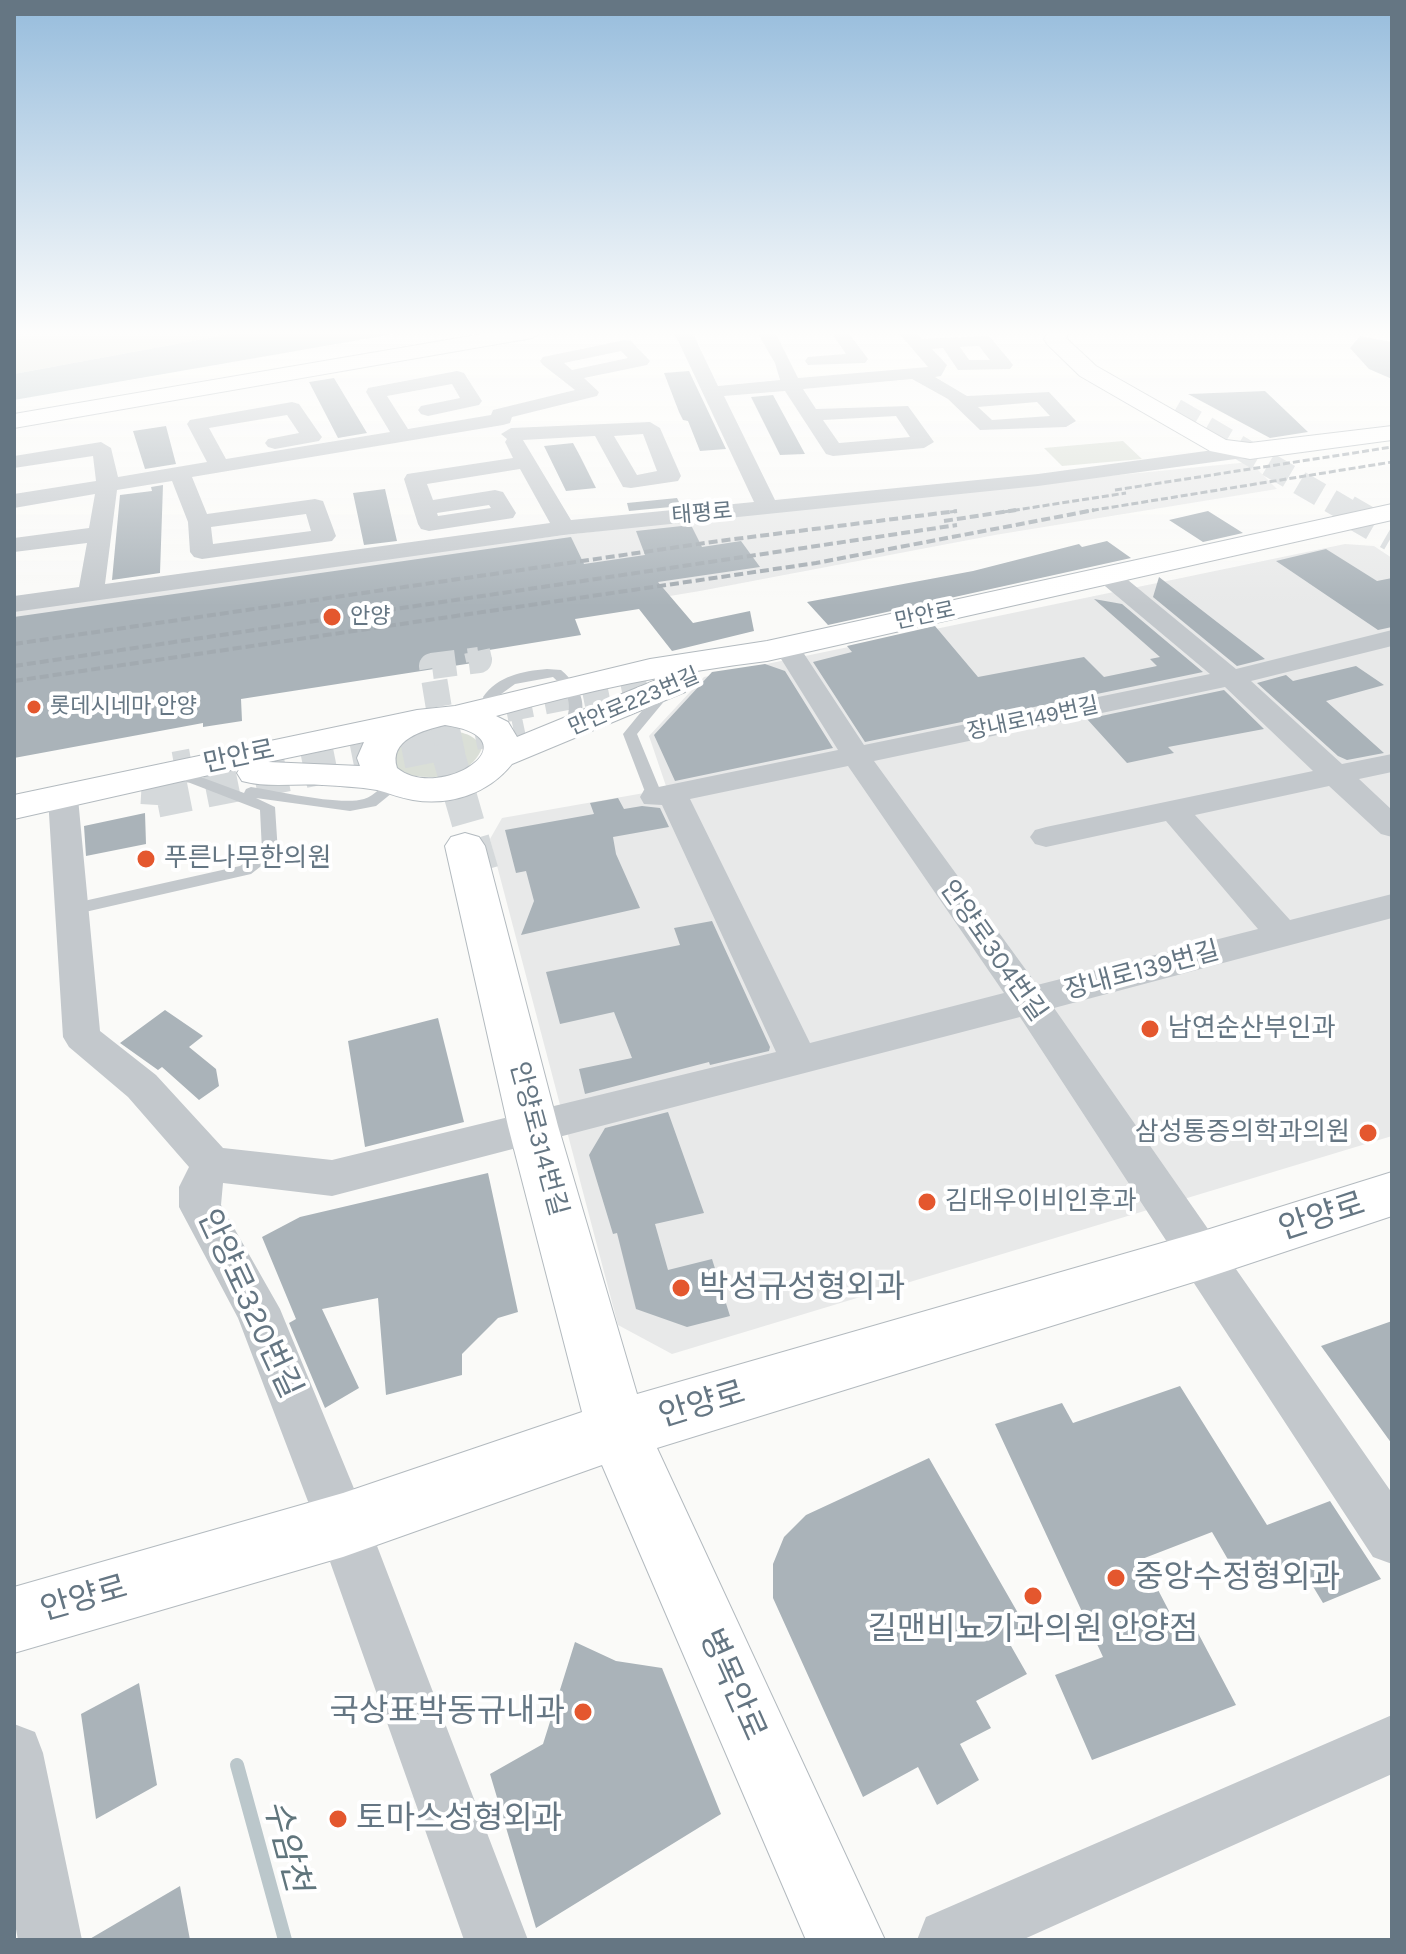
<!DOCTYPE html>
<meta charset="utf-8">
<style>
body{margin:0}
#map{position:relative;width:1406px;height:1954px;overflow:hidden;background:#fafaf8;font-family:Karla,sans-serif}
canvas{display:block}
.frame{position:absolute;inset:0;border:16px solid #657683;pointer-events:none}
</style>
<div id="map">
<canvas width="1406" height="1954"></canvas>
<div class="frame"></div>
</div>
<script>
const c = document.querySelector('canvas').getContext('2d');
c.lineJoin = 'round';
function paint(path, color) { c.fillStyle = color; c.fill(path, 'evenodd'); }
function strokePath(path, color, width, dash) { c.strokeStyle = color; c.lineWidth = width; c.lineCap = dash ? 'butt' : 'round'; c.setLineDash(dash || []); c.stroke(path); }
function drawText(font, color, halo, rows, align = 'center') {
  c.font = font + ' Karla,"Noto Sans KR",sans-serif'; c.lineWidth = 8; c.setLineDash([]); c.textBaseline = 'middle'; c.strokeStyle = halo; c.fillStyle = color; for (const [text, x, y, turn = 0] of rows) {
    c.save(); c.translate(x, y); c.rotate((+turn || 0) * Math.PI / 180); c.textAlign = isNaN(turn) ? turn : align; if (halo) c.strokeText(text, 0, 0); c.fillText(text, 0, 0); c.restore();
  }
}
paint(new Path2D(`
 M1250,462L1277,489L995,535L700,591L14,705V611L499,543L814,505Z
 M1345,544L1374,546L1392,558V1136L672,1354L618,1325L490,839L502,818L667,789L649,736L704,677Z`), '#e8e9e9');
paint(new Path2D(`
 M37,332H241L14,374V335Z
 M1123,441L1142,459L1062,466L1044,448Z
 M432,731C450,731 473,729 482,748C469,781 426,781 398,772L391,751L405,740Z`), '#dadfd7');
paint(new Path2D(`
 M241,332H405L14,400V374Z`), '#bbc7cb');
strokePath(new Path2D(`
 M237,1765L285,1940`), '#bbc7cb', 14);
paint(new Path2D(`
 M1360,336L1392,342V379L1369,369L1350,348Z
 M689,371L726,449L700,451L688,421L683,420L679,412L664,373Z
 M334,378L367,433L338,438L309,382Z
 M1265,391L1308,432L1270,438L1188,394Z
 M773,395L805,454L780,455L751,397Z
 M166,426L176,464L145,469L133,431Z
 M573,443L580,456L596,488L566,491L544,446Z
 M163,485L160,573L112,580L120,495L152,491L151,487Z
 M385,489L397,541L364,545L353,493Z
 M677,498L681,506L629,511L627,503Z
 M1208,511L1243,533L1203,542L1169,520Z
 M691,525L702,547L741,541L760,567L658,582L693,623L750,611L754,631L672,651L639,609L575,619L581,635L489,650L492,660L241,699L242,721L203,727V723L14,758V617L571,537L584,564L645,555L636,531Z
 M1107,541L1131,558L828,625L807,602L973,571L1079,544L1082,547Z
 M1326,549L1377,581L1392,578V627L1378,630L1276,561Z
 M1159,577L1217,622L1265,659L1237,666L1153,597Z
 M1094,599L1122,604L1203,672L865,742L813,662L852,652L847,646L935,626L978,677L1084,657L1104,677L1157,666L1150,659L1160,657Z
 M765,664L785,671L833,748L675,781L654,735L712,672Z
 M1356,666L1384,685L1326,701L1384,753L1347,760L1338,756L1257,683L1286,675L1293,681Z
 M1224,690L1264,729L1168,747L1174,753L1127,763L1087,719Z
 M618,798L624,809L642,806L660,808L669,827L613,837L616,854L640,908L521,935L534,901L526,871L516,873L505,830L594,814L590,803Z
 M145,813L146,844L86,856L84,826Z
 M712,921L770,1047L769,1051L710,1065L709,1062L585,1094L579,1069L632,1058L614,1012L560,1024L546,972L680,945L674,928Z
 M165,1010L203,1036L189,1047L216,1069L219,1086L199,1100L162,1067L158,1070L120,1043Z
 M438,1018L464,1122L365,1147L348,1041Z
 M668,1112L704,1213L655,1224L668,1270L712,1259L730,1316L687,1327L636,1309L617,1233L613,1234L589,1155L605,1128Z
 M488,1173L518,1312L498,1318L462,1354V1375L386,1395L378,1298L322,1309L359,1388L325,1408L289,1323L296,1319L262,1237L300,1217Z
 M1392,1321V1444L1321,1346Z
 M1180,1386L1267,1525L1330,1501L1381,1579L1323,1603L1297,1560L1241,1582L1212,1532L1142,1559L1183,1638L1198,1633L1236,1705L1092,1760L1055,1675L1103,1657L995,1424L1062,1403L1073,1423Z
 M929,1458L1026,1627L1007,1639L1027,1674L976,1701L991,1728L960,1744L979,1780L937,1805L918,1767L863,1797L773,1598V1564L784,1537L806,1515Z
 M575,1642L616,1661L662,1668L721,1814L536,1928L490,1774L543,1744Z
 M139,1683L157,1785L96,1819L81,1714Z
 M180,1886L190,1940H88Z`), '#aab3b9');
strokePath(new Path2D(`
 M506,709L685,674
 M437,745L524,727
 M445,745L432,666L479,660L477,651`), '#d5d9db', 26, [26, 13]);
strokePath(new Path2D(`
 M445,743L485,881
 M157,801L447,743
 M157,805L159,771L192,765`), '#d5d9db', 33, [33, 17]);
strokePath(new Path2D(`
 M1175,410L1350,512`), '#d5d9db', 24, [24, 12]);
strokePath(new Path2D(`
 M1347,510L1392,536`), '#d5d9db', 31, [31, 16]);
const secondary = new Path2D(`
 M494,332H542L532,338L14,428V414Z
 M1048,332H1069L1066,338L1096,366L1226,440L1250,443L1392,426V440L1250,459L1210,451L1080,376L1047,344L1044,339Z
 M1392,504V520L767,661C675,672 585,691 496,716L508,722L517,737L661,678L673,675L685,678L690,685L685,692L512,764C488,794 450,806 413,800C400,798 389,793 377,790C359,787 340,786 322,785C295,783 268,788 242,781L237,773L240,768L14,819V795L417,710L455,706L650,659L767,641ZM445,725C538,739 440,803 397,768C388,740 423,730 445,725ZM364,742L357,758L360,766L268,762Z
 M465,833L479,837L485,846L558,1126L637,1394L1200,1232L1392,1172V1216L1200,1280L657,1448L885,1940H806L602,1465L343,1557L14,1653V1587L343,1493L582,1412L508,1126L445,846L451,837Z`);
strokePath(secondary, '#b3babf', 2);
paint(new Path2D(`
 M547,669L561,670C583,689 590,708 573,733L568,734L561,730C574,710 571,693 553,677L515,684L497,697L500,706L498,709L493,710L486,706L483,697C498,676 522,671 547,669Z
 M669,683L676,687L637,734L663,797L655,802L647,797L623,734L664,684Z
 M190,773L244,793L246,789L251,787C278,791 340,806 364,799C375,796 383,783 395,779L403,784L376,806L350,811L256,798L275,807L278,853L251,874L72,915L66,913L63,909L66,905L240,866L262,851L260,810L185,781L182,778Z`), '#c3c8cc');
paint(new Path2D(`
 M14,332H27L14,338Z
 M674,332H692L718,386L780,380L775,363L757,332H775L798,378L928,367L898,332H916L922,339L984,336L990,337L1010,361L1013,365L1010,369L958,370L943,348L932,349L947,365L941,376L935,377L967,396L1049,392L1076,421L1066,427L980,430L948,399L912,379L803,389L816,409L908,406L934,442L924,448L833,456L826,454L785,391L724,396L775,500L1038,474L1250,445L1260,451L1250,457L1038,486L564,535L14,612V596L79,587L87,543L14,552V538L89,528L95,494L14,508V494L96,481L93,456L14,468V456L101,442L111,448L118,477L207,462L187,424L190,420L292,402L299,404L319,433L322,437L319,441L275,449L268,447L265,443L268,439L299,433L287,415L209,428L226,459L390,432L366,392L368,388L457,371L464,373L482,401L479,405L428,416L421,414L418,410L421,406L460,398L452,384L387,396L408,429L491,415L493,410L575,390L543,365L540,361L543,357L625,340L631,341L650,361L647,365L584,378L599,392L597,396L512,417L510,423L503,425L192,477L207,514L315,499L323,501L336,536L332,541L202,559L194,557L190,552L188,522L172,481L117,490L105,584L550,523L520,469L427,484L433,500L495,490L503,492L516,513L513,518L429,531L421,529L418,524L404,479L407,474L513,458L505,442L507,439L501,434L511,428L650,422L660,428L681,476L678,481L631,488L623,487L595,436L523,440L571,520L754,502ZM979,346L990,360H969L960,347ZM621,351L628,358L572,370L564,363ZM1037,402L1050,416L992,420L978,407ZM896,416L910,437L839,443L823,420ZM643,434L657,471L637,475L614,436ZM489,505L491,508L438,516L437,513ZM306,514L311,531L213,544L211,527Z
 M831,332H848L868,359L865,363L808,365L805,361L808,357L846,354Z
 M1108,569L1117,571L1236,669L1392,630V646L1251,681L1342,764L1392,754V772L1359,779L1392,810V837L1381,834L1329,786L1195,815L1290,920L1392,894V918L1054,1008L1392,1493V1564L1373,1557L1020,1017L332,1196L223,1183L221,1205L280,1309L369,1525L528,1940H464L317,1525L238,1318L179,1207V1187L189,1167L128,1097L69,1047L63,1037L48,798L52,791L63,788L74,791L78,798L100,1031L156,1075L223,1148L332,1160L776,1052L662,805L644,804L640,797L644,790L838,750L773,646L777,640H795L864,745L1210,674L1099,581L1096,576L1099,571ZM1225,687L1313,771L1046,827L1035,830L1030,837L1035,844L1046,847L1166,821L1258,929L1037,985L874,761ZM848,766L1004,993L810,1043L690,799Z
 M1392,1715V1774L1022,1940H917L926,1917Z
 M14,1724L35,1732L43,1753L82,1940H18L14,1918Z`), '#c3c8cc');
paint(secondary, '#fff');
strokePath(new Path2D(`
 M1115,490L1392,447
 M950,512L957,511
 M1003,512L1126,493
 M1082,512L1392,462`), '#a2aab0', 3, [7, 3]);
strokePath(new Path2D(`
 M944,521L1016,510
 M14,644L719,541L957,511
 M14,666L957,525
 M14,681L816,563L1094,510`), '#a2aab0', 4, [9, 4]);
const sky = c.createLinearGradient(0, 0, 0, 606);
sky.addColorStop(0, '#96bcdc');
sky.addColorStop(0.55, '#fdfdfc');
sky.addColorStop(1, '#fdfdfc00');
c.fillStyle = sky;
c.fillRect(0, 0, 1406, 606);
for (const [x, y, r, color] of [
 [332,617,10,"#e4572e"],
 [34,707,8,"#e4572e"],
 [146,859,10,"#e4572e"],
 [1150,1029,10,"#e4572e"],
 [1368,1133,10,"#e4572e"],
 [927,1202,10,"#e4572e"],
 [681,1288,10,"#e4572e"],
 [1116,1578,10,"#e4572e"],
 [1033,1596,10,"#e4572e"],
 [583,1712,10,"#e4572e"],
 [338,1819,10,"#e4572e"]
]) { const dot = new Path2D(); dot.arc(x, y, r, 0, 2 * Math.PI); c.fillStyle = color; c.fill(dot); strokePath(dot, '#fff', 3); }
drawText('22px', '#657683', '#fff', [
 ["태평로",702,514,-5],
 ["만안로",925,616,-12],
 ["만안로223번길",634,702,-23],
 ["장내로149번길",1033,719,-12]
]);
drawText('22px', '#657683', '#fff', [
 ["안양",350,617],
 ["롯데시네마 안양",50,707]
], 'left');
drawText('26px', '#657683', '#fff', [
 ["만안로",239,757,-12],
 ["안양로304번길",993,951,55],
 ["장내로139번길",1142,971,-15],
 ["안양로314번길",538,1139,75]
]);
drawText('26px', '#657683', '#fff', [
 ["푸른나무한의원",164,859],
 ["남연순산부인과",1168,1029],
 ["삼성통증의학과의원",1350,1133,"right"],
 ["김대우이비인후과",945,1202]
], 'left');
drawText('32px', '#657683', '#fff', [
 ["안양로",1322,1217,-18],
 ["안양로320번길",249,1304,65],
 ["안양로",702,1405,-17],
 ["안양로",84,1599,-16],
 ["병목안로",732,1685,66]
]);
drawText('32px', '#657683', '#fff', [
 ["박성규성형외과",699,1288],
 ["중앙수정형외과",1134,1578],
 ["길맨비뇨기과의원 안양점",1033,1630,"center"],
 ["국상표박동규내과",565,1712,"right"],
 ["토마스성형외과",356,1819]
], 'left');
drawText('italic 34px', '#60757c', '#fff', [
 ["수암천",286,1846,75]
]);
</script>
